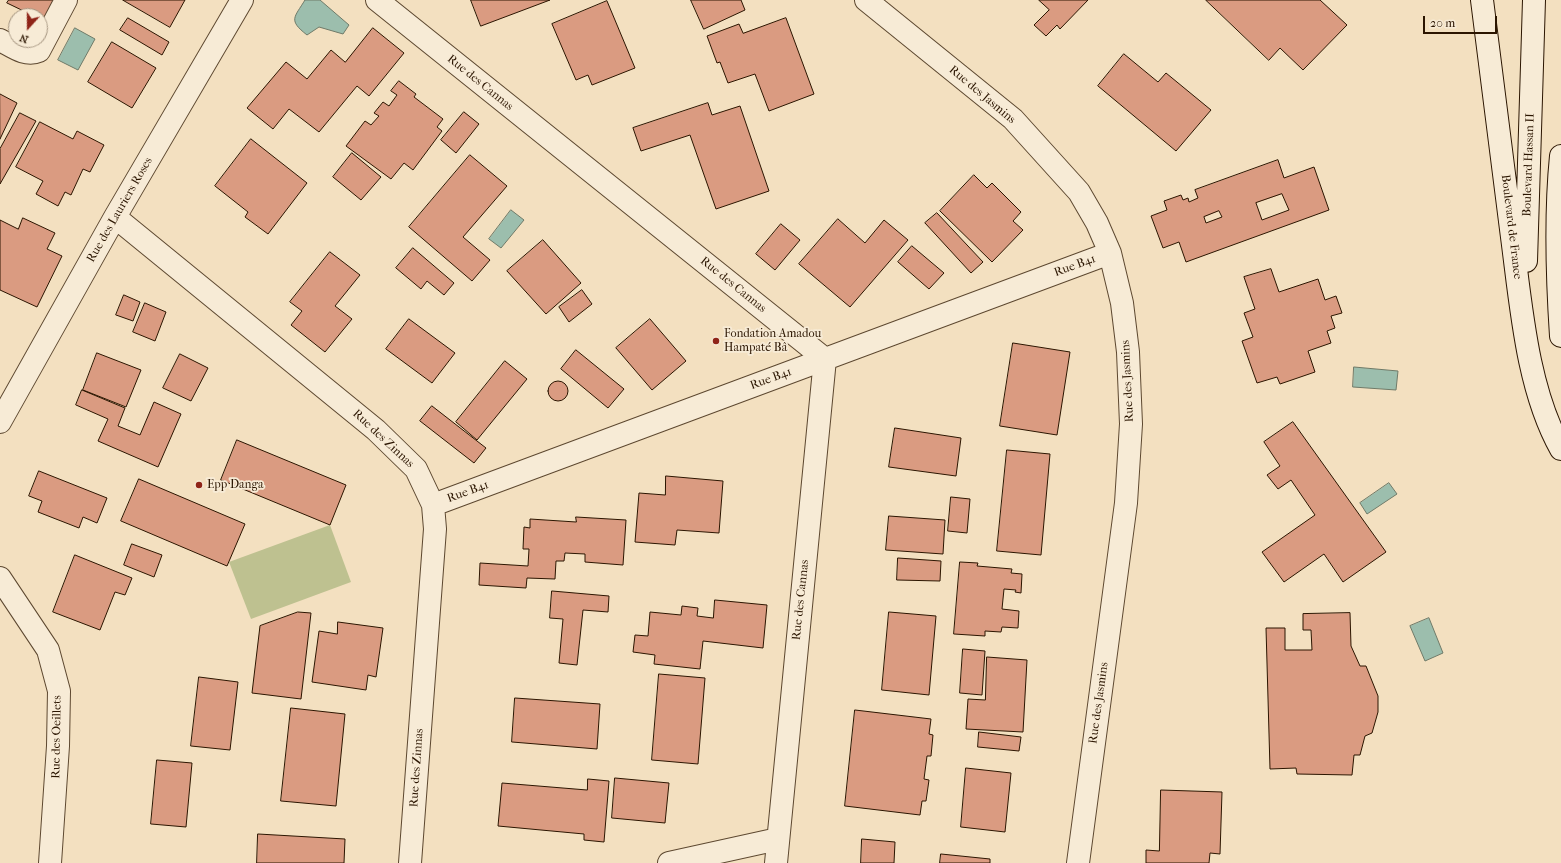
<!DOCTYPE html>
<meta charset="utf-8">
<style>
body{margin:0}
#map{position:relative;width:1561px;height:863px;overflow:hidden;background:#f3e0c0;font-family:"IM FELL French Canon",serif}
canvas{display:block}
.north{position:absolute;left:8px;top:8px;width:40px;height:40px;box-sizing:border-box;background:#f7ebd6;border:1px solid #a59580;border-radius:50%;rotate:201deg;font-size:11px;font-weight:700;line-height:16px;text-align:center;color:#2b1500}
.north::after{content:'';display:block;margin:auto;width:14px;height:18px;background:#8f2418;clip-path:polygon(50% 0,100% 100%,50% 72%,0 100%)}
.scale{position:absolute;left:1423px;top:16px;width:74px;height:18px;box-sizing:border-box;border:2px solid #2b1500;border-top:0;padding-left:5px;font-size:12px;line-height:14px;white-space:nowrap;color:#2b1500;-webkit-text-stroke:3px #f7ebd6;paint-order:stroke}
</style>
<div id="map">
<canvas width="1561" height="863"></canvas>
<div class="north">N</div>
<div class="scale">20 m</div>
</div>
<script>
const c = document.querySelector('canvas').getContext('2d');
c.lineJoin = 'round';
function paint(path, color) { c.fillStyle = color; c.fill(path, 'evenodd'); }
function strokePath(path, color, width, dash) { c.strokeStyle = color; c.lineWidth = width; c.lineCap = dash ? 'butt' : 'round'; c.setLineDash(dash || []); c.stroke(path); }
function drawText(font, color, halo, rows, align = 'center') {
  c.font = font + ' "IM FELL French Canon",serif'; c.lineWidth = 3.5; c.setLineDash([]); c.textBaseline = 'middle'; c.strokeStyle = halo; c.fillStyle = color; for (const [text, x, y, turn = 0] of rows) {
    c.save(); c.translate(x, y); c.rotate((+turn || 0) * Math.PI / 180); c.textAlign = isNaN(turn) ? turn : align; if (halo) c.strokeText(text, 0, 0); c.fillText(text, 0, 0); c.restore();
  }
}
paint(new Path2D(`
 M330,525L351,582L251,619L229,562Z`), '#bec190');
const water = new Path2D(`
 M305,0H320L349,25L343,34L319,27L307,35C288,20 294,18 305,0Z
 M75,28L95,39L78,70L58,60Z
 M511,210L524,220L501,248L489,239Z
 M1354,367L1398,371L1396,390L1353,387Z
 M1389,483L1397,494L1367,514L1360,503Z
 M1429,618L1443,653L1425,661L1410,626Z`);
paint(water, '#9cbead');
strokePath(water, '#6f7a68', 1);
const building = new Path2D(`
 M9,0H63L51,24L40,19V16H34L7,3Z
 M123,0H185L170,27Z
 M471,0H550L481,26Z
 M691,0H741L745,10L704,29Z
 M1039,0H1088L1060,29L1057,25L1046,36L1034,25L1049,10Z
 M1206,0H1320L1347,25L1303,70L1280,48L1269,60Z
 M607,1L635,68L592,85L588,75L576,80L552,24Z
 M128,18L169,42L162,55L120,30Z
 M786,18L814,94L769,111L755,74L728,83L720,62L717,63L707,36L739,24L743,33Z
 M373,28L404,53L369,96L357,86L319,132L289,109L273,129L247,108L286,62L307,79L331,50L345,62Z
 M112,42L156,68L132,108L88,82Z
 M1124,54L1158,82L1166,73L1211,110L1176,151L1098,86Z
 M399,81L416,94L414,97L443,119L437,127L442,131L413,170L404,163L391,179L346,146L365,121L371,125L379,116L374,113L383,102L389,106L397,95L391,91Z
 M0,94L17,103L0,139Z
 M708,103L712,115L740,106L769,191L716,209L690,135L641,151L633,128Z
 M464,112L479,124L456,153L441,140Z
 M20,113L36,121L0,184V149Z
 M40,122L73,139L77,131L104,145L90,172L83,169L71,195L65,192L58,206L36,194L43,181L16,167Z
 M251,139L307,183L268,234L245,217L248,212L215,186Z
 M352,153L381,177L361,200L333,177Z
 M470,155L507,186L463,237L490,260L472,281L409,227Z
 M1278,160L1284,178L1314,167L1329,210L1186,262L1179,242L1163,248L1151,216L1167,210L1164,201L1181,195L1183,200L1188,198L1189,202L1198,198L1195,190ZM1282,194L1289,210L1262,220L1256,203ZM1219,211L1222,217L1206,223L1204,217Z
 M974,175L987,188L992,183L1021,212L1013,221L1023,230L992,262L940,211Z
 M937,213L983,262L971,273L925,223Z
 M23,218L55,233L47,249L62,256L37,307L0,290V220L18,229Z
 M838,219L865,243L884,220L908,240L850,307L799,264Z
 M781,224L800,240L775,270L756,254Z
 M543,240L581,283L546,314L507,271Z
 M912,246L944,273L929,289L898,262Z
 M413,248L454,283L444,295L427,281L421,289L396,268Z
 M330,252L360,275L335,306L352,319L325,352L291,325L302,311L290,302Z
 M1271,269L1279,292L1318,279L1325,300L1336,296L1342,313L1331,316L1335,328L1327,331L1331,343L1308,351L1315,372L1280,384L1277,377L1257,383L1242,341L1253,337L1244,313L1255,309L1244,277Z
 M582,290L592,304L569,322L559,307Z
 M124,295L140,302L133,321L116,315Z
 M145,303L166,312L155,341L133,332Z
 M409,319L455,353L432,383L386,349Z
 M650,319L686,361L652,390L616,348Z
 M1013,343L1070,352L1057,435L1000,426Z
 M576,350L624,389L608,408L561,369Z
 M97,353L141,370L126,407L83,390Z
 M180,354L208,368L191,401L163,388Z
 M505,361L527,379L477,440L456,422Z
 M548 391a10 10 0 1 1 20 0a10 10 0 1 1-20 0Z
 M82,390L125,408L118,426L140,435L154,402L181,414L158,467L98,441L108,419L76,405Z
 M432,406L486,448L474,463L420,421Z
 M1293,422L1386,552L1343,582L1324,554L1284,582L1262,552L1315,515L1291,480L1278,489L1267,475L1280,466L1264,442Z
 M895,428L961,438L956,476L889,467Z
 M237,440L346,485L330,525L221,480Z
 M1007,450L1050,454L1041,555L997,551Z
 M39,471L107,498L97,523L83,517L79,528L38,512L42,501L29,496Z
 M666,476L723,481L719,533L677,530L675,545L635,542L639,493L665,495Z
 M139,479L245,524L227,566L121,521Z
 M951,497L970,499L967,533L948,531Z
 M889,516L945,520L943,554L886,550Z
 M576,517L626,520L623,565L585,562V554L565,553L564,561H556L555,579L527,578L526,588L479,585L480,563L528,566L529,549H523L524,527L530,528V519L576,522Z
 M132,544L162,555L154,577L124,565Z
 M75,555L132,578L125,595L115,592L100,630L53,612Z
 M898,558L941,561L940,581L897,580Z
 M960,562L978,563L977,566L1012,569L1011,573L1022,574L1021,593L1015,592L1016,590L1004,589L1002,609L1019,611L1018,628L1002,627L1001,632L985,631V636L954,634Z
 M552,591L609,596L608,612L583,610L577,665L559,663L563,619L550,618Z
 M715,600L767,605L763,648L703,641L700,669L654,664L655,655L633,652L635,635L648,636L650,612L681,615L682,606L698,608L697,616L713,618Z
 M298,612L311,613L301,699L252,693L260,626Z
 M889,612L936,616L929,695L882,690Z
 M1350,613L1351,646L1360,666H1366L1378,696V712L1372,733L1365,736L1360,755H1354L1352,775L1297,774L1296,768L1270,769L1266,628H1285V650H1312L1311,630H1303V614Z
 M338,622L383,628L376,677L368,675L366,690L312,682L319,631L337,634Z
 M963,649L985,651L982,695L960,693Z
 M987,657L1027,660L1023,732L966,729L968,699L985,700Z
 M659,674L705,678L698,764L652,760Z
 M199,677L238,682L230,750L191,746Z
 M515,698L600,704L597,749L512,742Z
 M291,708L345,714L336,806L281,801Z
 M855,710L931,719L929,734L933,735L931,756H927L924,779L929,780L926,801H922L920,815L845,806Z
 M979,732L1021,737L1019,751L978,747Z
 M157,760L192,763L186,827L151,824Z
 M966,768L1011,773L1005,832L961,827Z
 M615,778L669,783L665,823L612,818Z
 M588,779L609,781L604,842L584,840V834L498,826L502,783L587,790Z
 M1161,790L1222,792L1220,854L1210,853L1209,863H1146V850L1159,851Z
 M258,834L345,839L344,863H257Z
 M862,839L895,842L894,863H861Z
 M941,854L990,859V863H940Z`);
paint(building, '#da9b81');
strokePath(building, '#2b1500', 1);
const minor = new Path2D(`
 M377,0L825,359L776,863
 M866,0L1013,119L1079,192L1097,223L1110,253L1122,303L1128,352L1131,424L1126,503L1078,863
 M0,40C12,46 25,57 39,51L66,0
 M115,217L376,430L416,469L433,505L435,529L410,863
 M0,422L115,217L242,0
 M433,505L1110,253
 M0,578L48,650L59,691L58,746L50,863
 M669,863L778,839`);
const secondary = new Path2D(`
 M1482,0C1492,79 1502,158 1512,237C1521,305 1527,389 1561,449
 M1561,156C1555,216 1557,276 1561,336
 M1526,261L1534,0`);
strokePath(minor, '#5d4830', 24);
strokePath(secondary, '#2b1500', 24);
strokePath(minor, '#f7ebd6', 22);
strokePath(secondary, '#f7ebd6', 22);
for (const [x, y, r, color] of [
 [716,341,4,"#8f2418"],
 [199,485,4,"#8f2418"]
]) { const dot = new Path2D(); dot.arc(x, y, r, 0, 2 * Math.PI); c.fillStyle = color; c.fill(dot); strokePath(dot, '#f7ebd6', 1.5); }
drawText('12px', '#2b1500', '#f7ebd6', [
 ["Rue des Cannas",480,83,39],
 ["Rue des Jasmins",982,95,40],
 ["Boulevard Hassan II",1529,165,-88],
 ["Rue des Lauriers Roses",120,210,-60],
 ["Boulevard de France",1511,227,83],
 ["Rue B41",1075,266,-20],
 ["Rue des Cannas",733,285,39],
 ["Rue B41",771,379,-20],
 ["Rue des Jasmins",1128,381,-93],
 ["Rue des Zinnas",383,439,43],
 ["Rue B41",468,492,-20],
 ["Rue des Cannas",801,600,-84],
 ["Rue des Jasmins",1099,703,-82],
 ["Rue des Oeillets",57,737,-89],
 ["Rue des Zinnas",417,768,-86]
]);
drawText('12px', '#2b1500', '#f7ebd6', [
 ["Fondation Amadou",724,334],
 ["Hampaté Bâ",724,348],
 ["Epp Danga",207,485]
], 'left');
</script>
